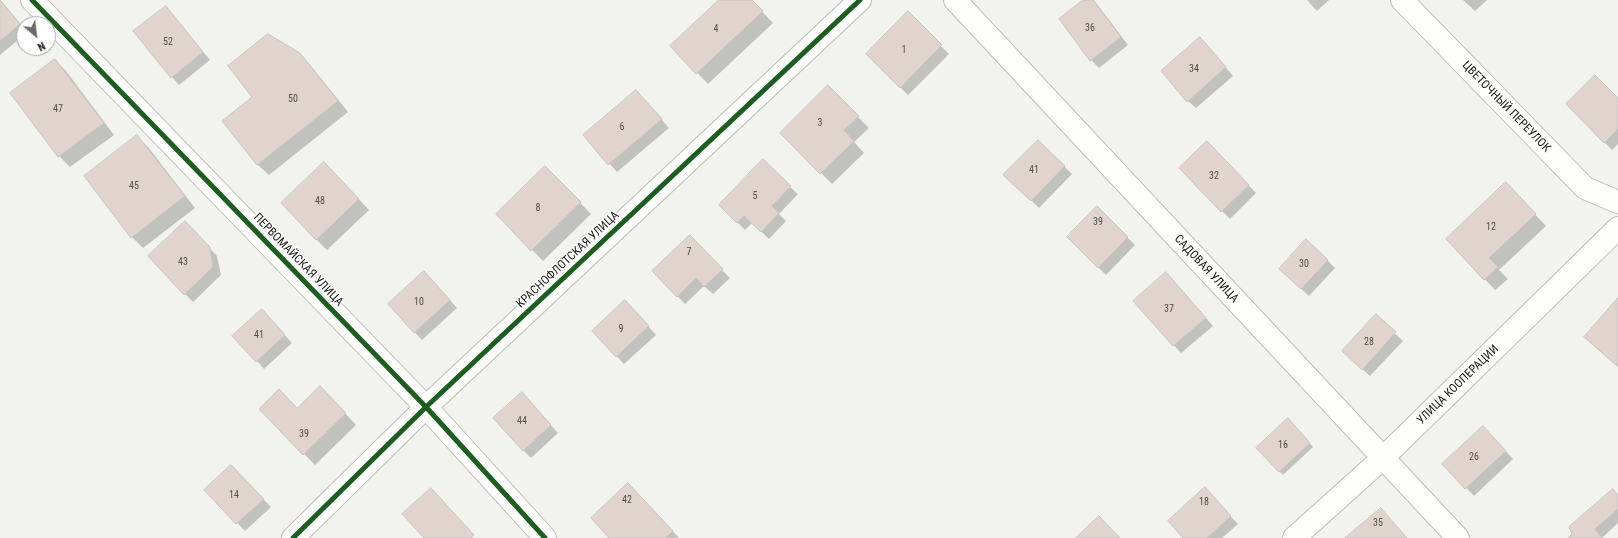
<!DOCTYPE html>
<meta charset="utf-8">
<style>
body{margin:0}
#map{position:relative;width:1618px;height:538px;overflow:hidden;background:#f2f2ee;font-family:"Roboto Condensed",sans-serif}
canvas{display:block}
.north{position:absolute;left:16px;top:16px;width:40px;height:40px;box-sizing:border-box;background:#fff;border:1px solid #a6a6a5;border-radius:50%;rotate:152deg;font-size:11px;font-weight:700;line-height:16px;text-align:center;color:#20201d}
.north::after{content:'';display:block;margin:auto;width:14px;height:18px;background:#6a6a66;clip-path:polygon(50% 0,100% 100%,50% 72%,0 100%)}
</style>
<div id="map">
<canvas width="1618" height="538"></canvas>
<div class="north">N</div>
</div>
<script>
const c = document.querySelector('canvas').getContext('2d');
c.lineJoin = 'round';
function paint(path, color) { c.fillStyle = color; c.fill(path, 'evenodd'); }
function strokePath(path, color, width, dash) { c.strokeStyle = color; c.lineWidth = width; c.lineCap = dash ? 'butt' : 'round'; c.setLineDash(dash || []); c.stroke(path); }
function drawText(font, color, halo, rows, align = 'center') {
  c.font = font + ' "Roboto Condensed",sans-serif'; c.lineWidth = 3; c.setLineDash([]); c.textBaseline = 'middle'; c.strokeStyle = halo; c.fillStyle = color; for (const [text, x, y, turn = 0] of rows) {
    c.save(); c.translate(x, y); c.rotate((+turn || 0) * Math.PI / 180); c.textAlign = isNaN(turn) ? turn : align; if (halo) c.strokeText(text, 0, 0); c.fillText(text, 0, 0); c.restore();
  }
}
paint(new Path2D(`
 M0,0L24,28V35L0,55Z
 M720,0H751L773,23L708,84L671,46Z
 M1084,0H1093L1097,4L1128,45L1099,68L1091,60Z
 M1307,0H1329L1317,11Z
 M1463,0H1487L1475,11Z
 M165,7L210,60L179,85L172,77Z
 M908,13L949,54L908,95L867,54Z
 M1208,46L1233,76L1196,108L1188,101Z
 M300,54L311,66L348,112L269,175L258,165L223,121L253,97Z
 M55,60L66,71L114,135L70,167L59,156L12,93Z
 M828,87L869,128L854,142L864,153L832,184L781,133Z
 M643,99L669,128L617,172L584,135Z
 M1618,99V144L1612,150L1567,104Z
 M137,136L148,147L195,208L143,248L132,237Z
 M1038,141L1072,174L1039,208L1005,175Z
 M1207,143L1256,193L1230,219L1222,211Z
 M545,167L591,214L543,261L497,214Z
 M335,174L369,210L327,250L316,239Z
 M790,187L798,194L779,214L786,221L769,239L752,223L745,230L720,205Z
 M1517,195L1546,226L1499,270L1508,279L1495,290L1447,239Z
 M1097,208L1135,245L1106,275L1068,237Z
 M185,222L217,256L221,275L193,302L185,294Z
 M689,237L730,278L713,294L704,286L685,304L653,271Z
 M1327,260L1335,268L1309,296L1288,277Z
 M1166,273L1213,326L1181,353L1134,301Z
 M432,280L457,308L422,340L389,305Z
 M1618,299V367L1585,337Z
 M633,309L656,335L624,364L593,331Z
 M1376,316L1403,341L1370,376L1351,359Z
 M269,318L292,343L264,369L257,361Z
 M331,398L356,425L315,465L260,409H297Z
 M529,401L558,433L531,458L523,450Z
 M1288,420L1313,447L1283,475L1258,448Z
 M1491,435L1513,459L1474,496L1444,464Z
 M239,474L271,507L245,531L206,490Z
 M639,495L679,538H611Z
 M1618,495V523L1602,538H1569Z
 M1212,497L1238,524L1222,538H1185Z`), '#0003');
const building = new Path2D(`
 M0,0L20,24L0,41Z
 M719,0H752L763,11L696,74L670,46Z
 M1083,0H1093L1121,37L1090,61L1059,19Z
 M166,6L203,52L171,78L133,31Z
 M908,11L942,45L900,88L866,54Z
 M268,34L300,53L338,101L257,165L222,121L252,97L228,66Z
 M1200,37L1226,67L1187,102L1161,71Z
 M55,59L104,123L58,157L10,93Z
 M1595,75L1618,98V129L1604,143L1566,104Z
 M828,85L859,116L844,130L854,141L820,174L780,133Z
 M636,90L662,119L608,165L583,135Z
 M137,135L185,196L131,238L84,176Z
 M1038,140L1065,166L1031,201L1003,175Z
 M1207,141L1249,185L1221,212L1179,168Z
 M763,159L791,186L772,206L779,213L761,232L744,216L737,223L719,205Z
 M324,162L359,199L316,240L281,203Z
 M545,166L581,202L531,251L496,214Z
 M1506,182L1536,214L1489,258L1498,267L1484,280L1446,239Z
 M1097,206L1128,237L1098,268L1067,237Z
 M185,221L210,247L213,267L184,295L148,256Z
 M690,235L723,269L704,287L696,278L677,297L652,271Z
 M1306,239L1328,260L1301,289L1279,269Z
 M424,271L450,300L414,333L388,304Z
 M1166,272L1206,318L1173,346L1133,301Z
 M1618,298V362L1616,365L1584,337Z
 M625,300L649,326L616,357L592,331Z
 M262,309L285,335L256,362L232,336Z
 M1376,314L1396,332L1362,370L1342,351Z
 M320,386L346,413L303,455L259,409L279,389L297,408Z
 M522,392L551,425L523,451L493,418Z
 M1288,418L1310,443L1279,472L1256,448Z
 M1483,426L1506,451L1465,489L1442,464Z
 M231,465L264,499L236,524L204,490Z
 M628,483L673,531L666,538H609L591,518Z
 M1205,487L1231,516L1207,538H1183L1168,521Z
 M431,488L474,535L471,538H424L402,514Z
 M1613,489L1618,495V509L1595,529L1602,538H1568L1572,534L1569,527Z
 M1381,508L1407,538H1345Z
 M1099,516L1120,538H1076Z`);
paint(building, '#e1d4cf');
strokePath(building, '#c6c4c2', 1);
const minor = new Path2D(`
 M32,0L426,407L545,538
 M955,0L1458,538
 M1402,0L1585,188L1618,202
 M293,538L426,407L860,0
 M1294,538L1383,458L1618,228`);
strokePath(minor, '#bdbdba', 24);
strokePath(minor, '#fdfdfc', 22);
strokePath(new Path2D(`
 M32,0L426,407L545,538
 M293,538L426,407L860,0`), '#1b5e20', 5);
drawText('10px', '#504d4a', null, [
 ["36",1090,28],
 ["4",716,29],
 ["52",168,42],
 ["1",904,50],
 ["34",1194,69],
 ["50",293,99],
 ["47",58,109],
 ["3",820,123],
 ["6",622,127],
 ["41",1034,170],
 ["32",1214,176],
 ["45",134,186],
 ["5",755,196],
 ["48",320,201],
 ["8",538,208],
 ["39",1098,222],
 ["12",1491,227],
 ["7",689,252],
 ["43",183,262],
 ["30",1304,264],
 ["10",419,302],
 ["37",1169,309],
 ["9",621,329],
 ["41",259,335],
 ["28",1369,342],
 ["44",522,421],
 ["39",304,434],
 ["16",1283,445],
 ["26",1474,457],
 ["14",234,495],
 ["42",627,500],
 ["18",1204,502],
 ["35",1378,523]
]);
drawText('12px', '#20201d', '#fff', [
 ["ЦВЕТОЧНЫЙ ПЕРЕУЛОК",1506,107,46],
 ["ПЕРВОМАЙСКАЯ УЛИЦА",298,260,46],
 ["КРАСНОФЛОТСКАЯ УЛИЦА",568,260,-43],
 ["САДОВАЯ УЛИЦА",1206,269,47],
 ["УЛИЦА КООПЕРАЦИИ",1458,385,-44]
]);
</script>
